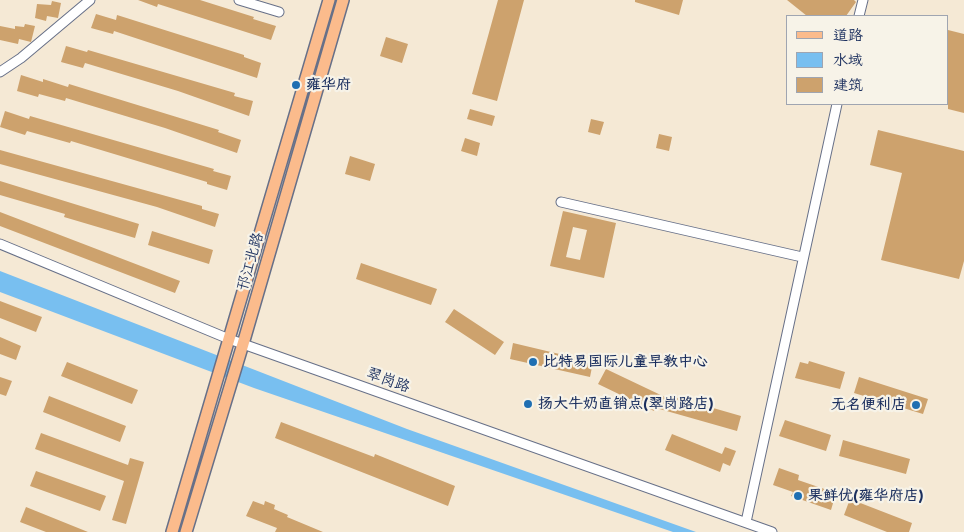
<!DOCTYPE html>
<meta charset="utf-8">
<style>
body{margin:0}
#map{position:relative;width:964px;height:532px;overflow:hidden;background:#f5e9d5;font-family:"Balsamiq Sans","LXGW WenKai TC",sans-serif}
canvas{display:block}
.legend{position:absolute;left:786px;top:15px;width:162px;height:90px;box-sizing:border-box;background:#f7f3e8;border:1px solid #9fa5b1;margin:0;padding:6px 9px;list-style:none;font-size:15px;color:#1b2f5e}
.legend li{display:flex;align-items:center;gap:10px;height:25px}
.legend b{width:25px;border:1px solid #9fa5b1}
</style>
<div id="map">
<canvas width="964" height="532"></canvas>
<ul class="legend">
<li><b style="height:6px;background:#fbbb8c"></b>道路</li>
<li><b style="height:14px;background:#78bff0"></b>水域</li>
<li><b style="height:14px;background:#cda26d"></b>建筑</li>
</ul>
</div>
<script>
const c = document.querySelector('canvas').getContext('2d');
c.lineJoin = 'round';
function paint(path, color) { c.fillStyle = color; c.fill(path, 'evenodd'); }
function strokePath(path, color, width, dash) { c.strokeStyle = color; c.lineWidth = width; c.lineCap = dash ? 'butt' : 'round'; c.setLineDash(dash || []); c.stroke(path); }
function drawText(font, color, halo, rows, align = 'center') {
  c.font = font + ' "Balsamiq Sans","LXGW WenKai TC",sans-serif'; c.lineWidth = 4.5; c.setLineDash([]); c.textBaseline = 'middle'; c.strokeStyle = halo; c.fillStyle = color; for (const [text, x, y, turn = 0] of rows) {
    c.save(); c.translate(x, y); c.rotate((+turn || 0) * Math.PI / 180); c.textAlign = isNaN(turn) ? turn : align; if (halo) c.strokeText(text, 0, 0); c.fillText(text, 0, 0); c.restore();
  }
}
paint(new Path2D(`
 M0,271L407,429L696,532H673L254,388L0,292Z`), '#78bff0');
paint(new Path2D(`
 M138,0H200L254,17L253,19L276,26L271,40L158,4L157,7Z
 M498,0H524L497,101L472,94Z
 M635,0H683L679,15L635,2Z
 M787,0H854L856,2L846,16H807Z
 M52,1L61,3L58,18L47,16L46,21L35,18L37,4L51,5Z
 M96,14L116,20L117,15L244,55V57L261,63L257,78L114,31L113,34L91,28Z
 M25,24L35,26L31,42L19,39L18,44L0,40V26L15,29V26L24,27Z
 M948,30L964,34V113L948,109Z
 M386,37L408,44L402,63L380,56Z
 M66,46L87,52L88,50L235,93L234,96L253,101L249,116L178,91L85,63L83,68L61,62Z
 M21,75L43,82V79L68,87L69,84L219,130L218,132L241,140L237,153L165,128L66,98L65,101L39,94L38,97L17,91Z
 M470,109L495,116L492,126L467,119Z
 M5,111L29,119L30,116L214,169L213,171L231,176L227,190L207,184V182L71,141L70,143L27,131L25,135L0,127Z
 M591,119L604,122L600,135L588,132Z
 M878,130L964,151V261L959,279L881,260L902,173L870,165Z
 M659,134L672,137L669,151L656,148Z
 M465,138L480,143L477,156L461,151Z
 M0,150L202,206V209L219,214L215,227L157,207L0,164Z
 M350,156L375,164L370,181L345,174Z
 M0,181L139,224L135,238L64,217L65,214L0,195Z
 M563,211L616,223L604,278L550,266ZM573,227L587,230L580,260L566,257Z
 M0,212L180,281L175,293L0,226Z
 M152,231L213,250L209,264L148,245Z
 M361,263L437,289L431,305L356,279Z
 M0,301L42,317L36,332L0,318Z
 M454,309L504,342L495,355L445,322Z
 M0,337L21,346L16,360L0,354Z
 M513,343L593,362L590,377L510,359Z
 M809,361L845,372L840,389L795,378L800,362L808,364Z
 M67,362L138,390L132,404L61,376Z
 M606,369L667,398L668,395L741,416L737,431L656,408L654,411L598,384Z
 M0,377L12,381L6,396L0,394Z
 M859,377L928,399L923,414L854,393Z
 M49,396L126,426L120,442L43,412Z
 M785,420L831,435L826,451L779,436Z
 M281,422L374,457L375,454L455,486L448,506L275,438Z
 M41,433L128,465L130,458L144,462L126,524L112,520L124,481L35,449Z
 M672,434L722,454L725,447L736,451L730,466L723,463L720,472L665,450Z
 M843,440L910,459L906,474L839,456Z
 M779,468L799,475L798,480L836,493L831,510L791,496L793,492L773,485Z
 M36,471L106,496L100,511L30,486Z
 M850,499L912,523L909,532H887L844,515Z
 M253,501L264,505L265,501L275,505L274,509L288,515L287,517L323,532H275L277,528L246,516Z
 M26,507L88,532H46L20,522Z`), '#cda26d');
const minor = new Path2D(`
 M239,0L279,12
 M859,16L863,0
 M0,72L21,58L90,0
 M561,202L802,257
 M0,244L229,339L772,532
 M746,522L837,104`);
const major = new Path2D(`
 M172,532L329,0
 M186,532L243,344L343,0`);
strokePath(minor, '#677088', 11);
strokePath(major, '#677088', 14);
strokePath(minor, '#fff', 9);
strokePath(major, '#fbbb8c', 11);
for (const [x, y, r, color] of [
 [296,85,5,"#1f6fb2"],
 [533,362,5,"#1f6fb2"],
 [528,404,5,"#1f6fb2"],
 [916,405,5,"#1f6fb2"],
 [798,496,5,"#1f6fb2"]
]) { const dot = new Path2D(); dot.arc(x, y, r, 0, 2 * Math.PI); c.fillStyle = color; c.fill(dot); strokePath(dot, '#f7f3e8', 2); }
drawText('bold 15px', '#1b2f5e', '#f7f3e8', [
 ["雍华府",306,85],
 ["比特易国际儿童早教中心",543,362],
 ["扬大牛奶直销点(翠岗路店)",538,404],
 ["无名便利店",906,405,"right"],
 ["果鲜优(雍华府店)",808,496]
], 'left');
drawText('15px', '#1b2f5e', '#f7f3e8', [
 ["邗江北路",251,262,-74],
 ["翠岗路",388,381,20]
]);
</script>
